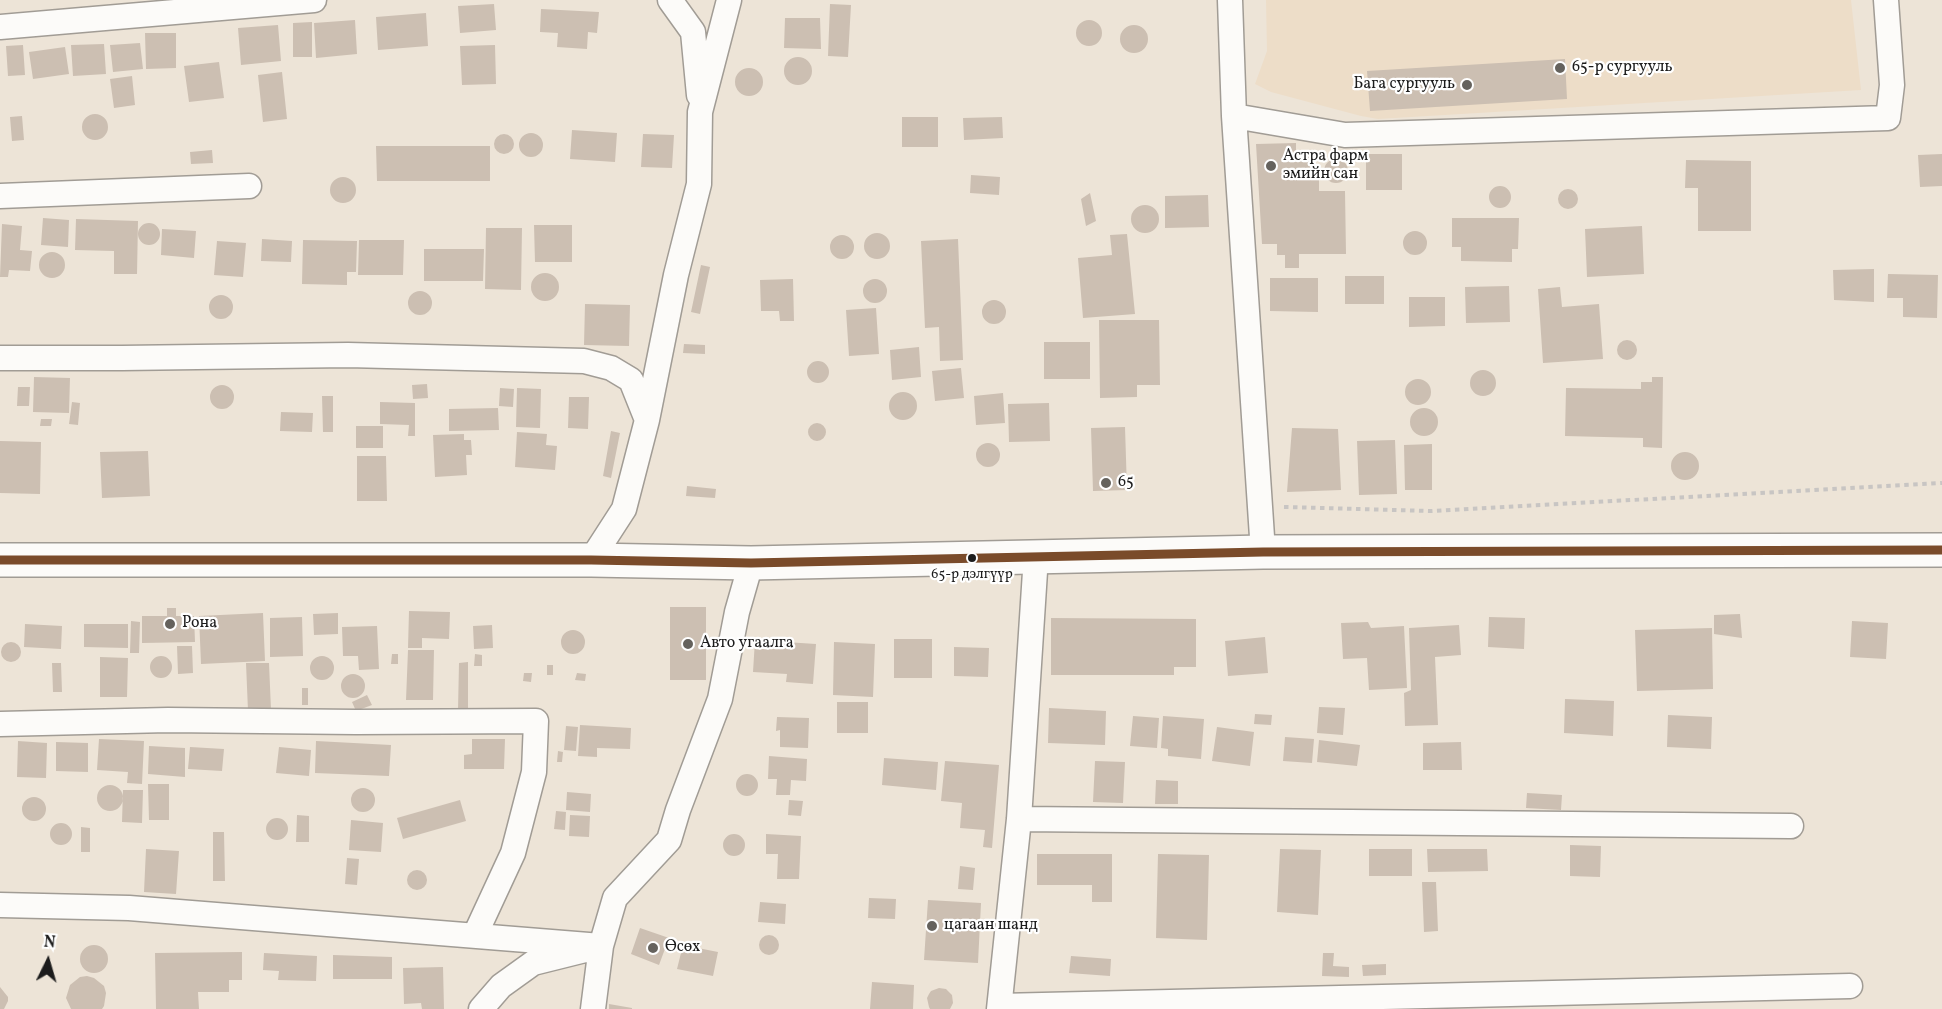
<!DOCTYPE html>
<meta charset="utf-8">
<style>
body{margin:0}
#map{position:relative;width:1942px;height:1009px;overflow:hidden;background:#ede4d7;font-family:Vollkorn,serif}
canvas{display:block}
.north{position:absolute;left:18px;top:931px;width:60px;height:60px;-webkit-text-stroke:4px #fff;paint-order:stroke;rotate:5deg;font-size:16px;font-weight:700;line-height:24px;text-align:center;color:#1c1c1c}
.north::after{content:'';display:block;margin:auto;width:21px;height:27px;background:#1c1c1c;clip-path:polygon(50% 0,100% 100%,50% 72%,0 100%)}
</style>
<div id="map">
<canvas width="1942" height="1009"></canvas>
<div class="north">N</div>
</div>
<script>
const c = document.querySelector('canvas').getContext('2d');
c.lineJoin = 'round';
function paint(path, color) { c.fillStyle = color; c.fill(path, 'evenodd'); }
function strokePath(path, color, width, dash) { c.strokeStyle = color; c.lineWidth = width; c.lineCap = dash ? 'butt' : 'round'; c.setLineDash(dash || []); c.stroke(path); }
function drawText(font, color, halo, rows, align = 'center') {
  c.font = font + ' Vollkorn,serif'; c.lineWidth = 4.5; c.setLineDash([]); c.textBaseline = 'middle'; c.strokeStyle = halo; c.fillStyle = color; for (const [text, x, y, turn = 0] of rows) {
    c.save(); c.translate(x, y); c.rotate((+turn || 0) * Math.PI / 180); c.textAlign = isNaN(turn) ? turn : align; if (halo) c.strokeText(text, 0, 0); c.fillText(text, 0, 0); c.restore();
  }
}
paint(new Path2D(`
 M1266,0H1851L1861,90L1378,119L1361,116L1271,92L1255,84L1267,51Z`), '#edddc8');
paint(new Path2D(`
 M494,4L496,30L460,33L458,6Z
 M830,4L851,5L848,57L828,56Z
 M541,9L599,12L597,33L588,32L587,49L557,47L558,33L540,32Z
 M426,13L428,46L378,50L376,17Z
 M785,18H820L821,49L784,48Z
 M355,20L357,54L316,58L314,23Z
 M1076 33a13 13 0 1 1 26 0a13 13 0 1 1-26 0Z
 M312,22V57H293V23Z
 M278,25L281,61L241,65L238,28Z
 M1120 39a14 14 0 1 1 28 0a14 14 0 1 1-28 0Z
 M145,33H176V68L146,69Z
 M140,43L143,69L113,72L110,45Z
 M104,44L106,74L73,76L71,45Z
 M23,45L25,75L8,76L6,46Z
 M495,45L496,84L462,85L460,46Z
 M65,47L69,74L33,79L29,52Z
 M784 71a14 14 0 1 1 28 0a14 14 0 1 1-28 0Z
 M1565,59L1567,99L1370,111L1367,71Z
 M219,62L224,98L189,102L184,66Z
 M735 82a14 14 0 1 1 28 0a14 14 0 1 1-28 0Z
 M282,72L287,119L263,122L258,75Z
 M132,76L135,105L114,108L110,79Z
 M82 127a13 13 0 1 1 26 0a13 13 0 1 1-26 0Z
 M22,116L24,140L12,141L10,117Z
 M902,117H938V147H902Z
 M1002,117L1003,138L964,140L963,118Z
 M572,130L617,133L615,162L570,159Z
 M519 145a12 12 0 1 1 24 0a12 12 0 1 1-24 0Z
 M643,134L674,135L672,168L641,167Z
 M494 144a10 10 0 1 1 20 0a10 10 0 1 1-20 0Z
 M1296,143V156H1310V170L1319,171V191H1345L1346,254H1299V268H1285V255H1277V244H1262L1256,144Z
 M376,146H490V181H377Z
 M212,150L213,163L191,164L190,152Z
 M1366,154H1402V190H1366Z
 M1942,154V186L1920,187L1918,155Z
 M1324 171a12 12 0 1 1 24 0a12 12 0 1 1-24 0Z
 M1686,160L1751,161V231H1698V188H1685Z
 M971,175L1000,177L999,195L970,193Z
 M330 190a13 13 0 1 1 26 0a13 13 0 1 1-26 0Z
 M1489 197a11 11 0 1 1 22 0a11 11 0 1 1-22 0Z
 M1558 199a10 10 0 1 1 20 0a10 10 0 1 1-20 0Z
 M1090,193L1096,221L1086,226L1081,199Z
 M1208,195L1209,227L1165,228V196Z
 M1131 219a14 14 0 1 1 28 0a14 14 0 1 1-28 0Z
 M43,218L69,220L68,247L41,245Z
 M1452,218H1519L1518,249H1512V262L1461,261V247H1452Z
 M76,219L138,221L137,274H114V251L75,250Z
 M138 234a11 11 0 1 1 22 0a11 11 0 1 1-22 0Z
 M2,224L22,226L20,250L32,251L30,271L9,270L8,277H0Z
 M534,225H572V262H535Z
 M1642,226L1644,274L1587,277L1585,229Z
 M486,228H522L521,290L485,289Z
 M162,229L196,231L194,258L161,255Z
 M1403 243a12 12 0 1 1 24 0a12 12 0 1 1-24 0Z
 M864 246a13 13 0 1 1 26 0a13 13 0 1 1-26 0Z
 M1127,234L1135,314L1083,318L1078,258L1112,255L1110,235Z
 M830 247a12 12 0 1 1 24 0a12 12 0 1 1-24 0Z
 M262,239L292,241L291,262L261,261Z
 M958,239L963,360L940,361L939,327L925,328L921,241Z
 M303,240L357,241L356,272H347V285L302,284Z
 M359,240H404L403,275H358Z
 M217,241L246,243L243,277L214,275Z
 M424,249H484L483,281H424Z
 M39 265a13 13 0 1 1 26 0a13 13 0 1 1-26 0Z
 M701,265L710,267L700,314L691,312Z
 M1874,269V302L1834,300L1833,270Z
 M531 287a14 14 0 1 1 28 0a14 14 0 1 1-28 0Z
 M1888,274L1938,275L1937,318L1903,317V298H1887Z
 M1345,276H1384V304H1345Z
 M1270,278H1318V312L1270,311Z
 M863 291a12 12 0 1 1 24 0a12 12 0 1 1-24 0Z
 M793,279L794,321H780L779,311H761L760,280Z
 M1509,286L1510,322L1466,323L1465,287Z
 M1560,287L1562,307L1599,304L1603,359L1543,363L1538,289Z
 M408 303a12 12 0 1 1 24 0a12 12 0 1 1-24 0Z
 M209 307a12 12 0 1 1 24 0a12 12 0 1 1-24 0Z
 M1409,297H1445V326L1409,327Z
 M982 312a12 12 0 1 1 24 0a12 12 0 1 1-24 0Z
 M585,304L630,305L629,346L584,345Z
 M876,308L879,354L849,356L846,310Z
 M1099,320H1159L1160,385H1137V397L1100,398Z
 M1617 350a10 10 0 1 1 20 0a10 10 0 1 1-20 0Z
 M1044,342H1090V379H1044Z
 M684,344L705,345V354L683,353Z
 M919,347L921,377L892,380L890,350Z
 M807 372a11 11 0 1 1 22 0a11 11 0 1 1-22 0Z
 M961,368L964,398L935,401L932,371Z
 M1470 383a13 13 0 1 1 26 0a13 13 0 1 1-26 0Z
 M34,377L70,378L69,413L33,412Z
 M1652,377H1663L1662,448L1643,447V438L1565,436L1566,388L1641,389V382H1652Z
 M1405 392a13 13 0 1 1 26 0a13 13 0 1 1-26 0Z
 M427,384L428,398L413,399L412,385Z
 M210 397a12 12 0 1 1 24 0a12 12 0 1 1-24 0Z
 M18,387H30L29,406H17Z
 M500,388L514,389L513,407L499,406Z
 M517,388L541,389L540,428L516,427Z
 M889 406a14 14 0 1 1 28 0a14 14 0 1 1-28 0Z
 M1003,393L1005,423L976,425L974,396Z
 M322,396H333V432H323Z
 M569,397H589L588,429L568,428Z
 M72,402L80,403L78,425L69,424Z
 M380,402L415,403V436H408L409,425L380,424Z
 M1049,403L1050,441L1009,442L1008,404Z
 M498,408L499,430L449,431V409Z
 M1410 422a14 14 0 1 1 28 0a14 14 0 1 1-28 0Z
 M281,412L313,413L312,432L280,431Z
 M41,419H52L51,426H40Z
 M808 432a9 9 0 1 1 18 0a9 9 0 1 1-18 0Z
 M356,426H383V448H356Z
 M1125,427L1127,490L1093,491L1091,428Z
 M1292,428L1338,429L1341,490L1287,492Z
 M611,431L620,433L611,478L603,476Z
 M517,432L547,434L546,445L557,446L555,470L515,467Z
 M464,434V440H471L472,455H466L467,475L435,477L433,435Z
 M1395,440L1397,494L1359,495L1357,441Z
 M0,441L41,442L40,494L0,493Z
 M976 455a12 12 0 1 1 24 0a12 12 0 1 1-24 0Z
 M1432,444V490H1405L1404,445Z
 M148,451L150,496L102,498L100,452Z
 M1671 466a14 14 0 1 1 28 0a14 14 0 1 1-28 0Z
 M357,456H386L387,501H357Z
 M687,486L716,489L715,498L686,496Z
 M670,607H706V680H670Z
 M167,608H176V616H194L195,642L142,643V616H167Z
 M409,611L450,612L449,639L422,638V648H408Z
 M263,613L265,661L201,664L199,616Z
 M338,613V634L314,635L313,614Z
 M1740,614L1742,638L1714,634V615Z
 M302,617L303,656L270,657V618Z
 M1489,617L1525,618L1524,649L1488,647Z
 M1051,618L1196,619V667H1174V675H1051Z
 M131,621L140,622L139,653H130Z
 M1852,621L1888,623L1886,659L1850,657Z
 M1368,622L1371,628L1404,626L1407,688L1369,690L1367,658L1343,659L1341,623Z
 M25,624L62,626L61,649L24,647Z
 M84,624H128V648L84,647Z
 M492,625L493,648L474,649L473,626Z
 M1459,625L1461,655L1435,657L1438,725L1405,726L1404,693L1411,690L1409,628Z
 M377,626L379,669L359,670L358,656H343L342,627Z
 M1712,628L1713,689L1637,691L1635,630Z
 M561 642a12 12 0 1 1 24 0a12 12 0 1 1-24 0Z
 M1265,637L1268,673L1228,676L1225,641Z
 M894,639H932V678H894Z
 M755,640L816,644L813,684L786,682L787,674L753,672Z
 M1 652a10 10 0 1 1 20 0a10 10 0 1 1-20 0Z
 M834,642L875,644L873,697L833,695Z
 M177,646H192L193,673L178,674Z
 M954,647L989,648L988,677L954,676Z
 M408,650H434L433,700H406Z
 M392,654H398V664H391Z
 M475,654L482,655V666H474Z
 M310 668a12 12 0 1 1 24 0a12 12 0 1 1-24 0Z
 M150 667a11 11 0 1 1 22 0a11 11 0 1 1-22 0Z
 M100,657L128,658L127,697H100Z
 M468,662V710H458L459,663Z
 M52,663H61L62,692H53Z
 M246,663H269L271,710L248,711Z
 M547,665H553V675H547Z
 M524,673H532L531,682L523,681Z
 M577,673L586,674L585,681L575,680Z
 M341 686a12 12 0 1 1 24 0a12 12 0 1 1-24 0Z
 M302,688H308V705H302Z
 M367,695L372,705L356,711L352,702Z
 M1565,699L1614,701L1613,736L1564,733Z
 M837,702H868V733H837Z
 M1319,707L1345,708L1343,735L1317,733Z
 M1049,708L1106,711L1105,745L1048,743Z
 M1255,714L1272,715L1271,725L1254,724Z
 M1668,715L1712,717L1711,749L1667,747Z
 M1133,716L1159,718L1157,748L1130,746Z
 M1163,716L1204,719L1201,759L1168,756V749L1161,748Z
 M777,717L809,718L808,748L780,747V730L776,731Z
 M580,725L631,728L630,749L597,748V757L578,756Z
 M566,726L578,727L576,751L564,750Z
 M1217,727L1254,732L1250,766L1212,761Z
 M1285,737L1314,739L1312,763L1283,761Z
 M99,739L144,741L142,784L127,783L128,772L97,770Z
 M472,739H505L504,769H464V755L472,754Z
 M1319,740L1360,745L1357,766L1317,762Z
 M18,741L47,743L46,778L17,777Z
 M316,741L391,745L389,776L315,773Z
 M56,742L88,743V772L56,771Z
 M1461,742L1462,770H1423V743Z
 M149,746L185,748V777L148,774Z
 M190,747L224,749L222,771L188,769Z
 M279,747L311,750L309,776L276,773Z
 M558,751L563,752L562,762H557Z
 M769,756L807,759L806,781L791,780L790,795H776L777,779H768Z
 M884,758L938,762L936,790L882,785Z
 M945,761L999,765L992,848L983,847L985,830L960,828L962,803L941,801Z
 M1095,761L1125,762L1123,803L1093,802Z
 M736 785a11 11 0 1 1 22 0a11 11 0 1 1-22 0Z
 M1156,780L1178,781V804H1155Z
 M148,784H169V820H149Z
 M97 798a13 13 0 1 1 26 0a13 13 0 1 1-26 0Z
 M351 800a12 12 0 1 1 24 0a12 12 0 1 1-24 0Z
 M123,790H143L142,823L122,822Z
 M567,792L591,794L590,812L566,810Z
 M1527,793L1562,795L1561,810L1526,808Z
 M22 809a12 12 0 1 1 24 0a12 12 0 1 1-24 0Z
 M460,800L466,821L403,839L397,818Z
 M789,800L803,801L801,816L788,815Z
 M556,811L566,812L565,830L554,829Z
 M297,815L309,816V842H296Z
 M570,815L590,816L589,837L569,836Z
 M266 829a11 11 0 1 1 22 0a11 11 0 1 1-22 0Z
 M351,820L383,823L381,852L349,850Z
 M50 834a11 11 0 1 1 22 0a11 11 0 1 1-22 0Z
 M81,827L90,828V852H81Z
 M213,832H224L225,881H213Z
 M766,834L801,836L799,879H777L778,854H766Z
 M723 845a11 11 0 1 1 22 0a11 11 0 1 1-22 0Z
 M1570,845L1601,846L1600,877L1570,876Z
 M146,849L179,851L176,894L144,892Z
 M1280,849L1321,850L1318,915L1277,912Z
 M1369,849H1412V876H1369Z
 M1427,849H1487L1488,871L1428,872Z
 M1037,854H1112V902H1092V885H1037Z
 M1158,854L1209,855L1207,940L1156,938Z
 M347,858L359,859L357,885L345,884Z
 M960,866L975,868L973,890L958,889Z
 M407 880a10 10 0 1 1 20 0a10 10 0 1 1-20 0Z
 M1422,882H1436L1438,931L1424,932Z
 M869,898L896,899L895,919L868,918Z
 M928,900L981,903L978,963L924,960Z
 M760,902L786,904L785,924L758,922Z
 M640,928L669,938L659,965L631,954Z
 M759 945a10 10 0 1 1 20 0a10 10 0 1 1-20 0Z
 M80 959a14 14 0 1 1 28 0a14 14 0 1 1-28 0Z
 M683,945L718,952L713,976L677,969Z
 M242,952V980H229V992H198L199,1009H156L155,953Z
 M264,953L317,956L316,981L278,980L279,971L263,970Z
 M1323,953H1334L1333,966L1349,967V977L1322,976Z
 M333,955L392,957V979H333Z
 M1071,956L1111,959L1110,976L1069,973Z
 M1386,964V975L1363,976L1362,965Z
 M443,967L444,1009H422L421,1003L404,1004L403,968Z
 M87,976L94,978L104,986L106,993L104,1006L102,1009H71L66,998L70,985L80,977Z
 M872,982L914,985L913,1009H870Z
 M0,987L8,997V1001L4,1009H0Z
 M939,988L946,989L952,995L953,1003L950,1009H930L929,1007L927,998L929,994L931,991Z
 M609,1004L632,1008V1009H609Z`), '#ccbfb2');
const street = new Path2D(`
 M670,0L693,32L699,95
 M1230,0L1234,116L1263,552
 M0,27L314,0
 M1234,116L1345,135L1888,118L1892,85L1886,0
 M0,196L249,186
 M0,358H122L348,355L584,361L611,368L631,380L647,420
 M591,560L624,509L647,420L676,275L699,184L700,112L729,0
 M0,724L168,720L356,722L536,721L534,772L513,853L475,935
 M1019,819L1791,826
 M0,905L129,908L601,946L593,1009
 M1000,1006L1850,986
 M481,1009L501,986L533,963L601,946L615,898L669,840L678,810L720,699L737,612L751,563
 M999,1009L1019,819L1036,556`);
const secondary = new Path2D(`
 M0,560H591L751,563L1263,552L1942,550`);
strokePath(street, '#a19c95', 27);
strokePath(secondary, '#a19c95', 36);
strokePath(new Path2D(`
 M1284,507L1432,511L1942,483`), '#c8c5c3', 4, [4.5, 4.5]);
strokePath(street, '#fcfbf9', 24);
strokePath(secondary, '#fcfbf9', 33);
strokePath(new Path2D(`
 M0,560H591L751,563L1263,552L1942,550`), '#7a4b2a', 9);
for (const [x, y, r, color] of [
 [1560,68,6,"#65625d"],
 [1467,85,6,"#65625d"],
 [1271,166,6,"#65625d"],
 [1106,483,6,"#65625d"],
 [972,558,5,"#1c1c1c"],
 [170,624,6,"#65625d"],
 [688,644,6,"#65625d"],
 [932,926,6,"#65625d"],
 [653,948,6,"#65625d"]
]) { const dot = new Path2D(); dot.arc(x, y, r, 0, 2 * Math.PI); c.fillStyle = color; c.fill(dot); strokePath(dot, '#fff', 2); }
drawText('14px', '#1c1c1c', '#fff', [
 ["65-р дэлгүүр",972,575]
]);
drawText('16px', '#1c1c1c', '#fff', [
 ["65-р сургууль",1572,68],
 ["Бага сургууль",1455,85,"right"],
 ["Астра фарм",1283,157],
 ["эмийн сан",1283,175],
 ["65",1118,483],
 ["Рона",182,624],
 ["Авто угаалга",700,644],
 ["цагаан шанд",944,926],
 ["Өсөх",665,948]
], 'left');
</script>
